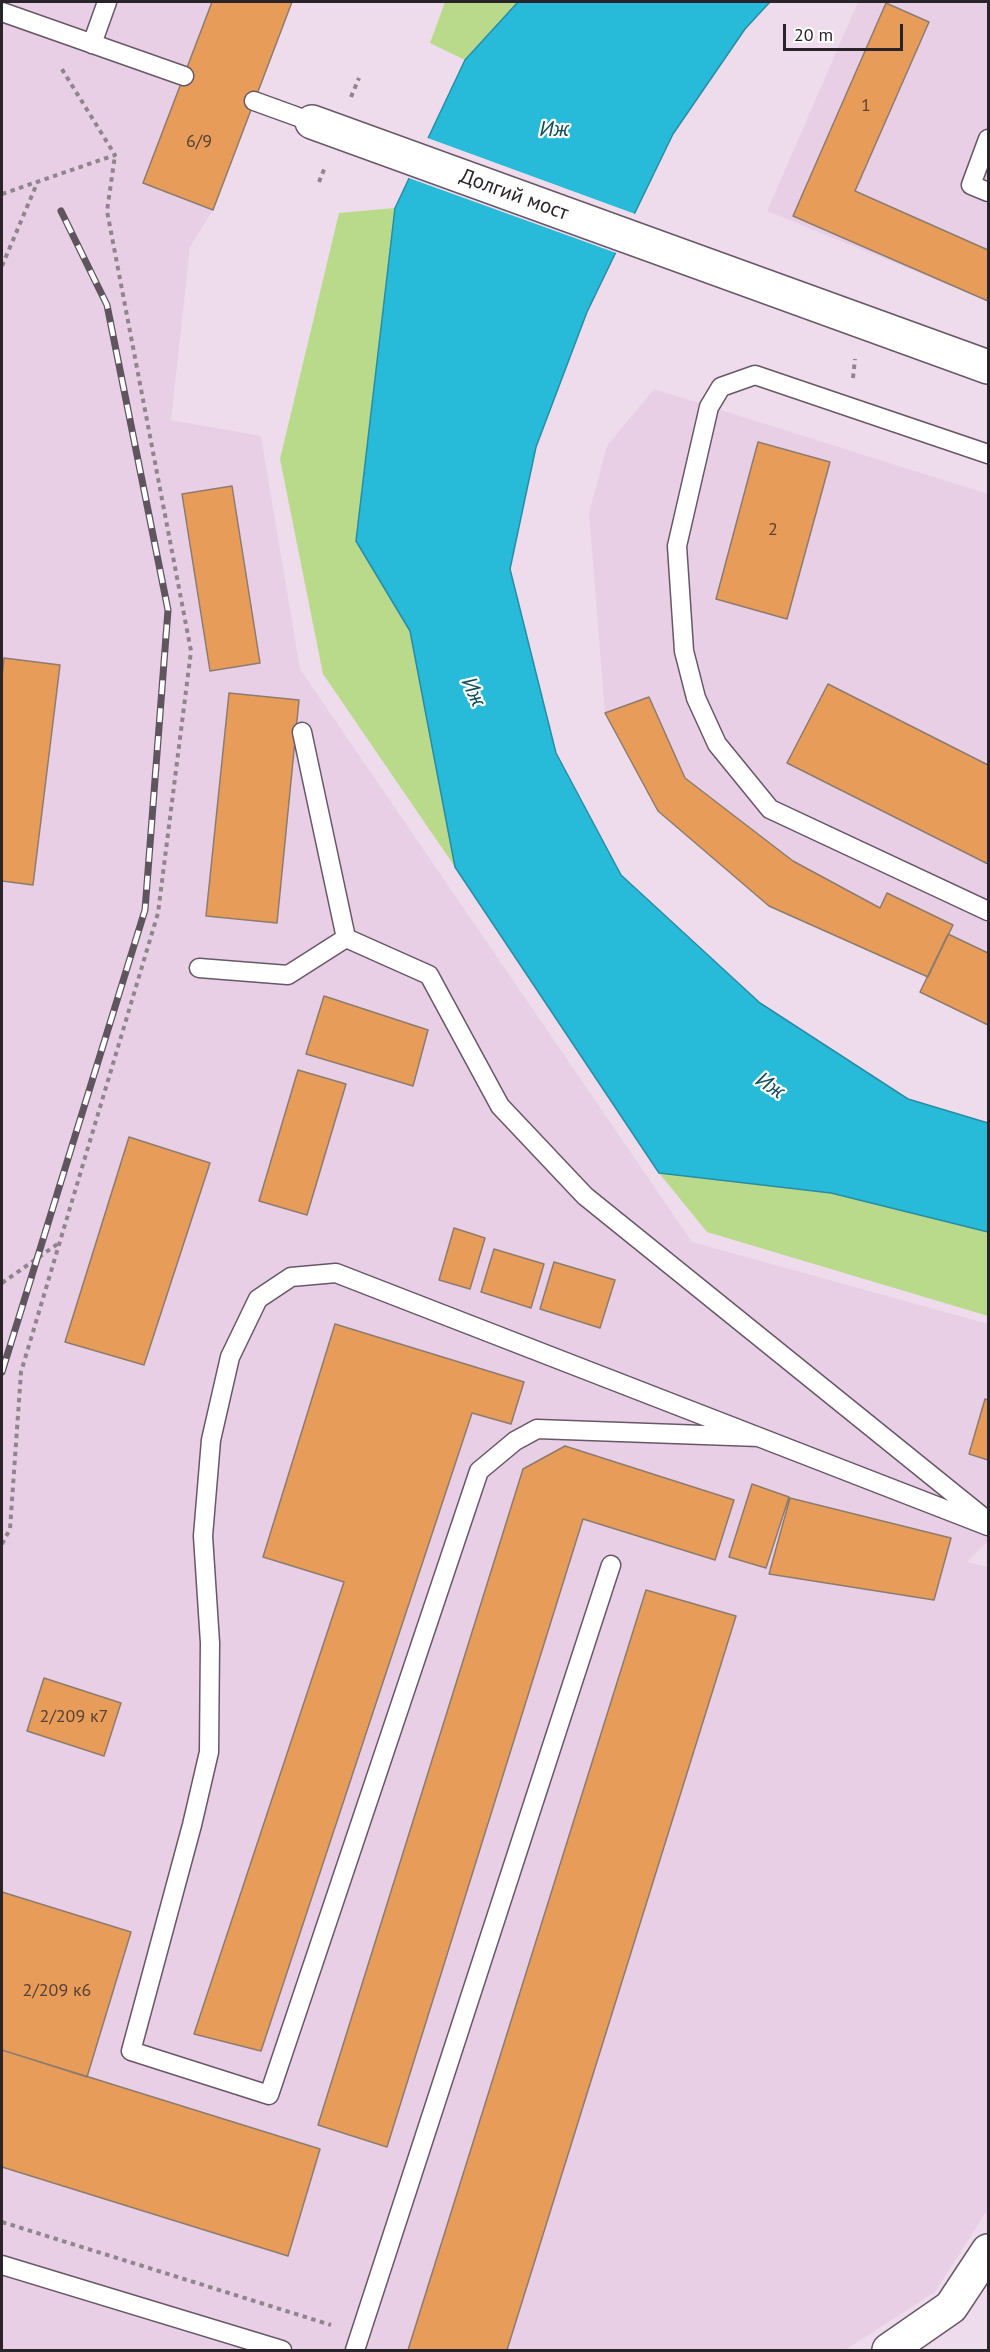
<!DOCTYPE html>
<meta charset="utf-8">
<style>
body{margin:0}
#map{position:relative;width:990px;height:2352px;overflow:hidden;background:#eedcec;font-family:"PT Sans",sans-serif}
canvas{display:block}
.frame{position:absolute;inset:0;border:3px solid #2a2329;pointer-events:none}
.scale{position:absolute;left:783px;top:24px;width:120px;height:27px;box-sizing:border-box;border:3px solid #2a2329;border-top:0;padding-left:8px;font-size:18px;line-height:21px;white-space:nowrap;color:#2a2329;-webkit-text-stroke:4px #fff;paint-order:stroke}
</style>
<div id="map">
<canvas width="990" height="2352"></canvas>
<div class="frame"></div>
<div class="scale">20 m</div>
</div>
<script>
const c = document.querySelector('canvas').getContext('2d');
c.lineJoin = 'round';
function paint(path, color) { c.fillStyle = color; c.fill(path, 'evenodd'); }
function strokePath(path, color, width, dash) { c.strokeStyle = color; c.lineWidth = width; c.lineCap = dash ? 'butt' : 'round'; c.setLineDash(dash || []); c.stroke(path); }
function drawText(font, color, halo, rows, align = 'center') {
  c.font = font + ' "PT Sans",sans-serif'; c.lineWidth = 4.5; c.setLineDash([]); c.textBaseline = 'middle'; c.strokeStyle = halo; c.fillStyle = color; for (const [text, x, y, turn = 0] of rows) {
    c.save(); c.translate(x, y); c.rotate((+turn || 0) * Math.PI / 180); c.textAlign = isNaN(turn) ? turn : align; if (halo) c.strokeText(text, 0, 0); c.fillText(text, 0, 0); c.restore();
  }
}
paint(new Path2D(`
 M2,2H292L213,210L190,247L171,420L261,436L300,669L692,1242L988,1324V1541L967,1562L988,1567V2209L935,2292L845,2350H2Z
 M858,2H988V301L767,211Z
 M654,389L988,494V1025L920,992L927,977L769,906L658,811L605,713L589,513L607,446Z`), '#e8cfe5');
paint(new Path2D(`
 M445,2H518L465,60L430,43Z
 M395,208L356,541L410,631L455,867L323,674L280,459L339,213Z
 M659,1173L831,1193L988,1232V1316L707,1232Z`), '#b9da8a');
const water = new Path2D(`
 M518,2H770L745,29L673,134L587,312L536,447L510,569L556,753L621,875L760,1003L908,1099L988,1123V1232L831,1193L659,1173L455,867L410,631L356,541L395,208L465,60Z`);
paint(water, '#27bad9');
strokePath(water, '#288da4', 1.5);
paint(new Path2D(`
 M425,137L638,215L619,254L406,177Z`), '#eedcec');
const building = new Path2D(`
 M212,2H292L213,210L143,183Z
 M886,3L929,22L855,191L988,250V301L793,216Z
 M758,442L830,462L787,619L716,599Z
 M232,486L260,663L210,671L182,494Z
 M4,658L60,665L33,885L2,881V677Z
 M828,684L988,765V864L787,763Z
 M229,693L299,700L277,923L206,916Z
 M649,697L685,778L793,861L880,908L887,893L953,925L928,977L769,906L658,811L605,713Z
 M948,934L988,953V1025L920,992Z
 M324,996L428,1030L413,1086L306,1054Z
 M298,1070L346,1084L307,1215L259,1201Z
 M129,1137L210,1163L144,1365L65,1342Z
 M454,1228L485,1238L470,1289L439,1280Z
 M494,1249L544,1264L531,1308L481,1292Z
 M554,1262L615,1280L600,1328L540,1309Z
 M335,1324L524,1382L511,1424L472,1413L261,2051L194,2034L344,1582L263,1557Z
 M985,1399L988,1400V1460L969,1454Z
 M565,1446L734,1500L715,1560L583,1519L387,2147L318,2125L523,1469Z
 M752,1484L789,1497L766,1568L729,1557Z
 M790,1498L951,1538L934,1600L769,1574Z
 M646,1590L736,1616L507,2350H408Z
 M44,1678L121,1703L104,1756L27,1731Z
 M2,1892L131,1932L87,2077L2,2050Z
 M2,2050L320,2149L288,2256L2,2167Z`);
paint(building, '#e89c5a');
strokePath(building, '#8d7c6e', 1.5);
const service = new Path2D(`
 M2,12L184,76
 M92,44L107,2
 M254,101L312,122
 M988,139L971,185L988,192
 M988,454L755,375L721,387L709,407L677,546L684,651L696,698L717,744L770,809L988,911
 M302,732L346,938L429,975L500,1106L585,1196L984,1518
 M199,968L288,975L346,938
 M759,1437L537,1429L515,1441L479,1471L269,2095L131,2051L192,1825L209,1752L210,1643L203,1536L211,1440L230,1357L258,1299L291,1277L336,1273L988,1526
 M2,2265L282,2350
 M355,2350L611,1565`);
const minor = new Path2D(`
 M312,122L988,367
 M889,2350L951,2307L988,2251`);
strokePath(service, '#685867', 21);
strokePath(minor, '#685867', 36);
strokePath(new Path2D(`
 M351,97L359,78
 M319,182L325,167
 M2,194L115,155L60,66
 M2,266L38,181
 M853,378L855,359
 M2,1283L59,1243
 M2,1544L10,1529L21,1372L158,913L191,651L107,211L115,155
 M2,2222L331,2325`), '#90848f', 4, [4.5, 4.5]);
strokePath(service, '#fff', 18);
strokePath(minor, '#fff', 33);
const rail = new Path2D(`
 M2,1372L145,910L168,610L107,305L61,211`);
strokePath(rail, '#5f555e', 7);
strokePath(rail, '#fff', 4.5, [14]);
drawText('18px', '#5a4135', null, [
 ["1",866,106],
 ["6/9",199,142],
 ["2",773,530],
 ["2/209 к7",74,1717],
 ["2/209 к6",57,1991]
]);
drawText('21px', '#2a2329', '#fff', [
 ["Долгий мост",514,195,20]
]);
drawText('italic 22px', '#134d5a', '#fff', [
 ["Иж",554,130],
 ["Иж",473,692,65],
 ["Иж",770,1086,33]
]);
</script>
